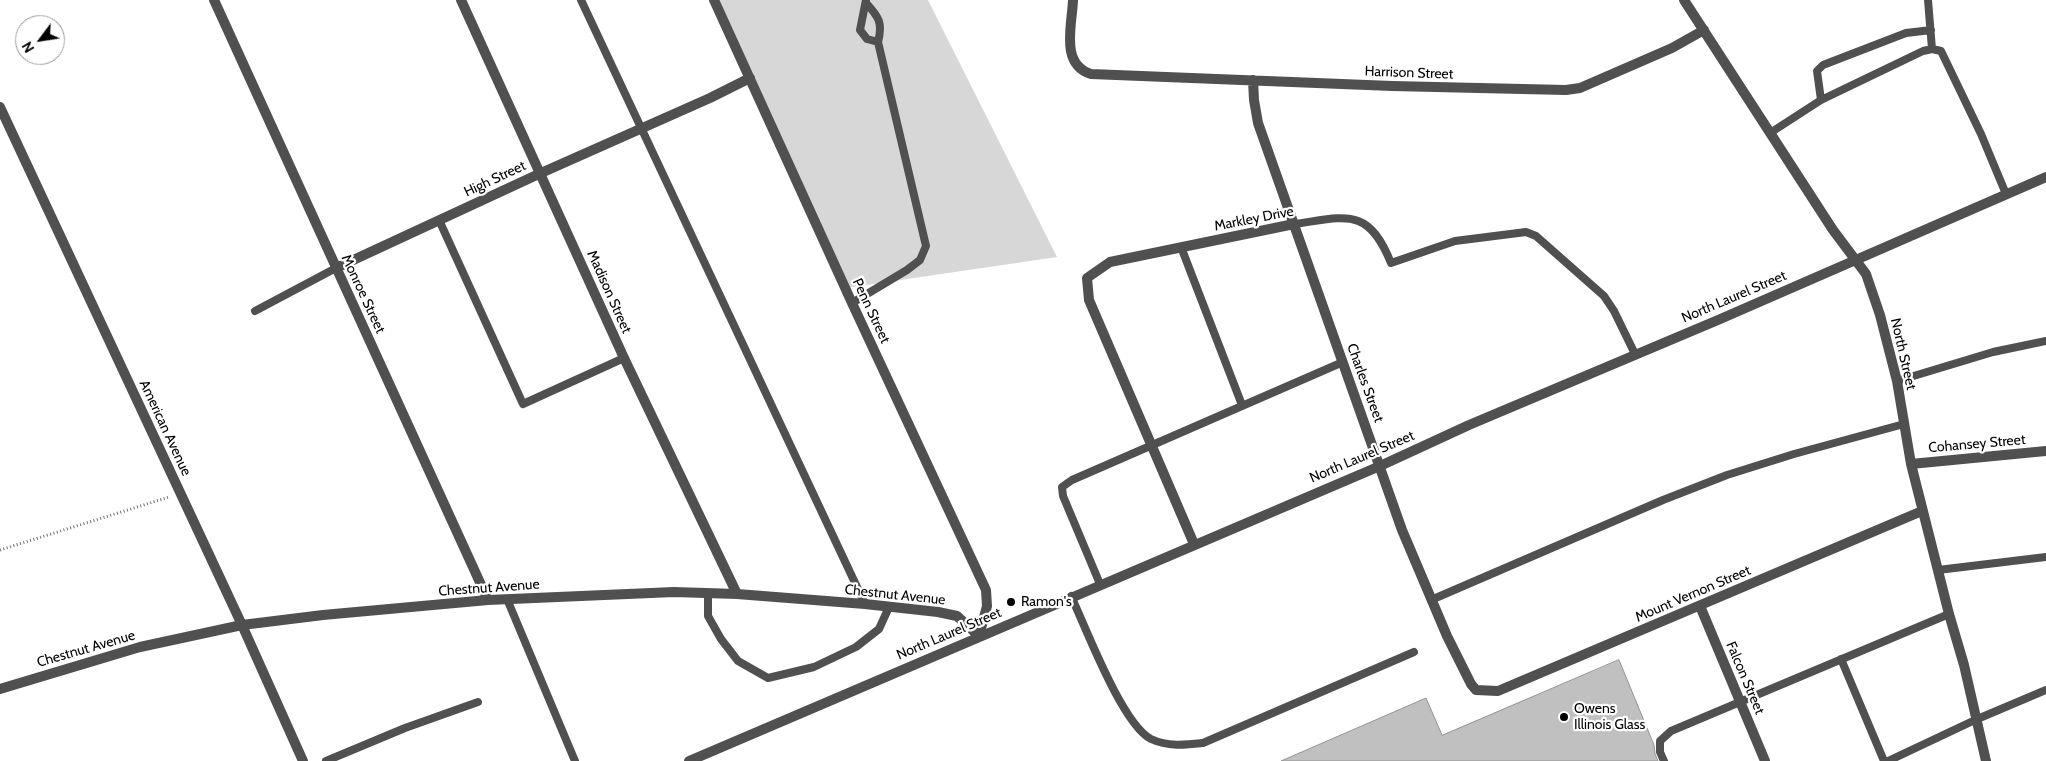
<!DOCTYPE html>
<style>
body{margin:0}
#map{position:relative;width:2046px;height:761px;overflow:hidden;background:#fff;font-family:Cabin,sans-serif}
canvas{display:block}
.north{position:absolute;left:15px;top:15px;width:50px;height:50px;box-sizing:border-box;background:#fff;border:1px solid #999;border-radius:50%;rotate:239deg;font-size:14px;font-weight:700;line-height:20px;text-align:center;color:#000}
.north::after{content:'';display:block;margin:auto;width:18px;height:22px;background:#000;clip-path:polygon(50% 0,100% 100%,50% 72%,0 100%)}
</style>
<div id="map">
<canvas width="2046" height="761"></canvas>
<div class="north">N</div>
</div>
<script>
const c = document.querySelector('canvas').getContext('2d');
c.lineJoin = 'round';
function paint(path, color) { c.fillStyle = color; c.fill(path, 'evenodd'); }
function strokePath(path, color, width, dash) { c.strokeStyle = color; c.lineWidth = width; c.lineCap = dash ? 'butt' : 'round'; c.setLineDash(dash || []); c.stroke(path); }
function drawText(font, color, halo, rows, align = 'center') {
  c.font = font + ' Cabin,sans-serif'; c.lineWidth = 4.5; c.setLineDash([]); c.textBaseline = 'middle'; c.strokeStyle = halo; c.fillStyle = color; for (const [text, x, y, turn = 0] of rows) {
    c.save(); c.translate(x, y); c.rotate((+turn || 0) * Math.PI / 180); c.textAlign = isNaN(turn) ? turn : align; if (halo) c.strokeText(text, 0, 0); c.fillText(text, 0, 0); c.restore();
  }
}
paint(new Path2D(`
 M714,0H928L1057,257L846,288Z`), '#d7d7d7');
const building = new Path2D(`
 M1619,660L1654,745L1655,754L1658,761H1281L1426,698L1442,735Z`);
paint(building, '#c0c0c0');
strokePath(building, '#949494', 1);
strokePath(new Path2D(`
 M0,550L169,497`), '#727272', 3, [1, 2.5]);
strokePath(new Path2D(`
 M581,0L865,604
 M866,0L860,30L867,39L878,42C883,23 879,17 866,3
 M1928,0L1932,49
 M1821,100L1817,71L1823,65L1906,33L1931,30
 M1770,133L1821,100L1923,51L1932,49L1941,51L1981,134L2006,194
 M439,220L523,404L624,358
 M1294,224C1346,217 1368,206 1391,263L1455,241L1526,232L1536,236L1604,296L1614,311L1635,354
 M1181,247L1242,405
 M852,303L907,270L920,260L926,246L878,42
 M255,311L336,268
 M1897,381L1993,352L2046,341
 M1938,570L2046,557
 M1100,584L1063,496L1062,487L1072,480L1343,362
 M708,593V616L721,639L738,661L768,678L814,667L856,647L879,629L889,607
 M1071,596C1086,628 1122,724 1151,739C1168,747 1185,745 1203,743L1414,652
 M507,599L575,761
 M1431,600L1663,500L1727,475L1794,454L1904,424
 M1841,659L1884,761
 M326,761L405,728L478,702
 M1664,761L1660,752V741L1671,731L1949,614
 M1888,761L1975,720L2046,690`), '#505050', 8);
strokePath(new Path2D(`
 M214,0L488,600
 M461,0L624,358L737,594
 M1073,0C1072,26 1060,64 1091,74L1392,86L1566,90L1580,88L1672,48L1704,30
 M1684,0L1833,230L1866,274L1880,315L1897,381L1911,464L1949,614L1964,665L1986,761
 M1253,80L1254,100L1258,123L1402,530L1447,636L1471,684L1476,690L1498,691L1922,511
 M0,107L242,625L303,761
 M336,268L541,173L710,98L750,78
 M1911,464L2046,451
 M1194,544L1089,300L1087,278L1110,262L1294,224
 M1700,606L1765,761
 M0,689L140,647L242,625L323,615L488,600L674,592L737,594L865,604L938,612L957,616L979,636L987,606L986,590L852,303L714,0`), '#505050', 10);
strokePath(new Path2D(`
 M689,761L1380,466L1469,425L1718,320L2046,177`), '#505050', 10);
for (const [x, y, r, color] of [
 [1011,602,5,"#000"],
 [1564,717,5,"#000"]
]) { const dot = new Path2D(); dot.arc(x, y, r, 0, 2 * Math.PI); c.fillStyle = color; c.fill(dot); strokePath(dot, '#fff', 2); }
drawText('14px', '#000', '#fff', [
 ["Harrison Street",1409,73,2],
 ["High Street",495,179,-25],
 ["Markley Drive",1254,219,-11],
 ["Madison Street",609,292,66],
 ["Monroe Street",363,294,65],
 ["North Laurel Street",1734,297,-23],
 ["Penn Street",871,311,65],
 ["North Street",1903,354,77],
 ["Charles Street",1365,383,70],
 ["American Avenue",165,428,65],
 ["Cohansey Street",1977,444,-5],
 ["North Laurel Street",1362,457,-23],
 ["Chestnut Avenue",489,588,-4],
 ["Mount Vernon Street",1693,594,-23],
 ["Chestnut Avenue",895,595,6],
 ["North Laurel Street",949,634,-23],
 ["Chestnut Avenue",86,649,-16],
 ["Falcon Street",1745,678,67]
]);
drawText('14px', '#000', '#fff', [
 ["Ramon's",1021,602],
 ["Owens",1574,709],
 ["Illinois Glass",1574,725]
], 'left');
</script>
